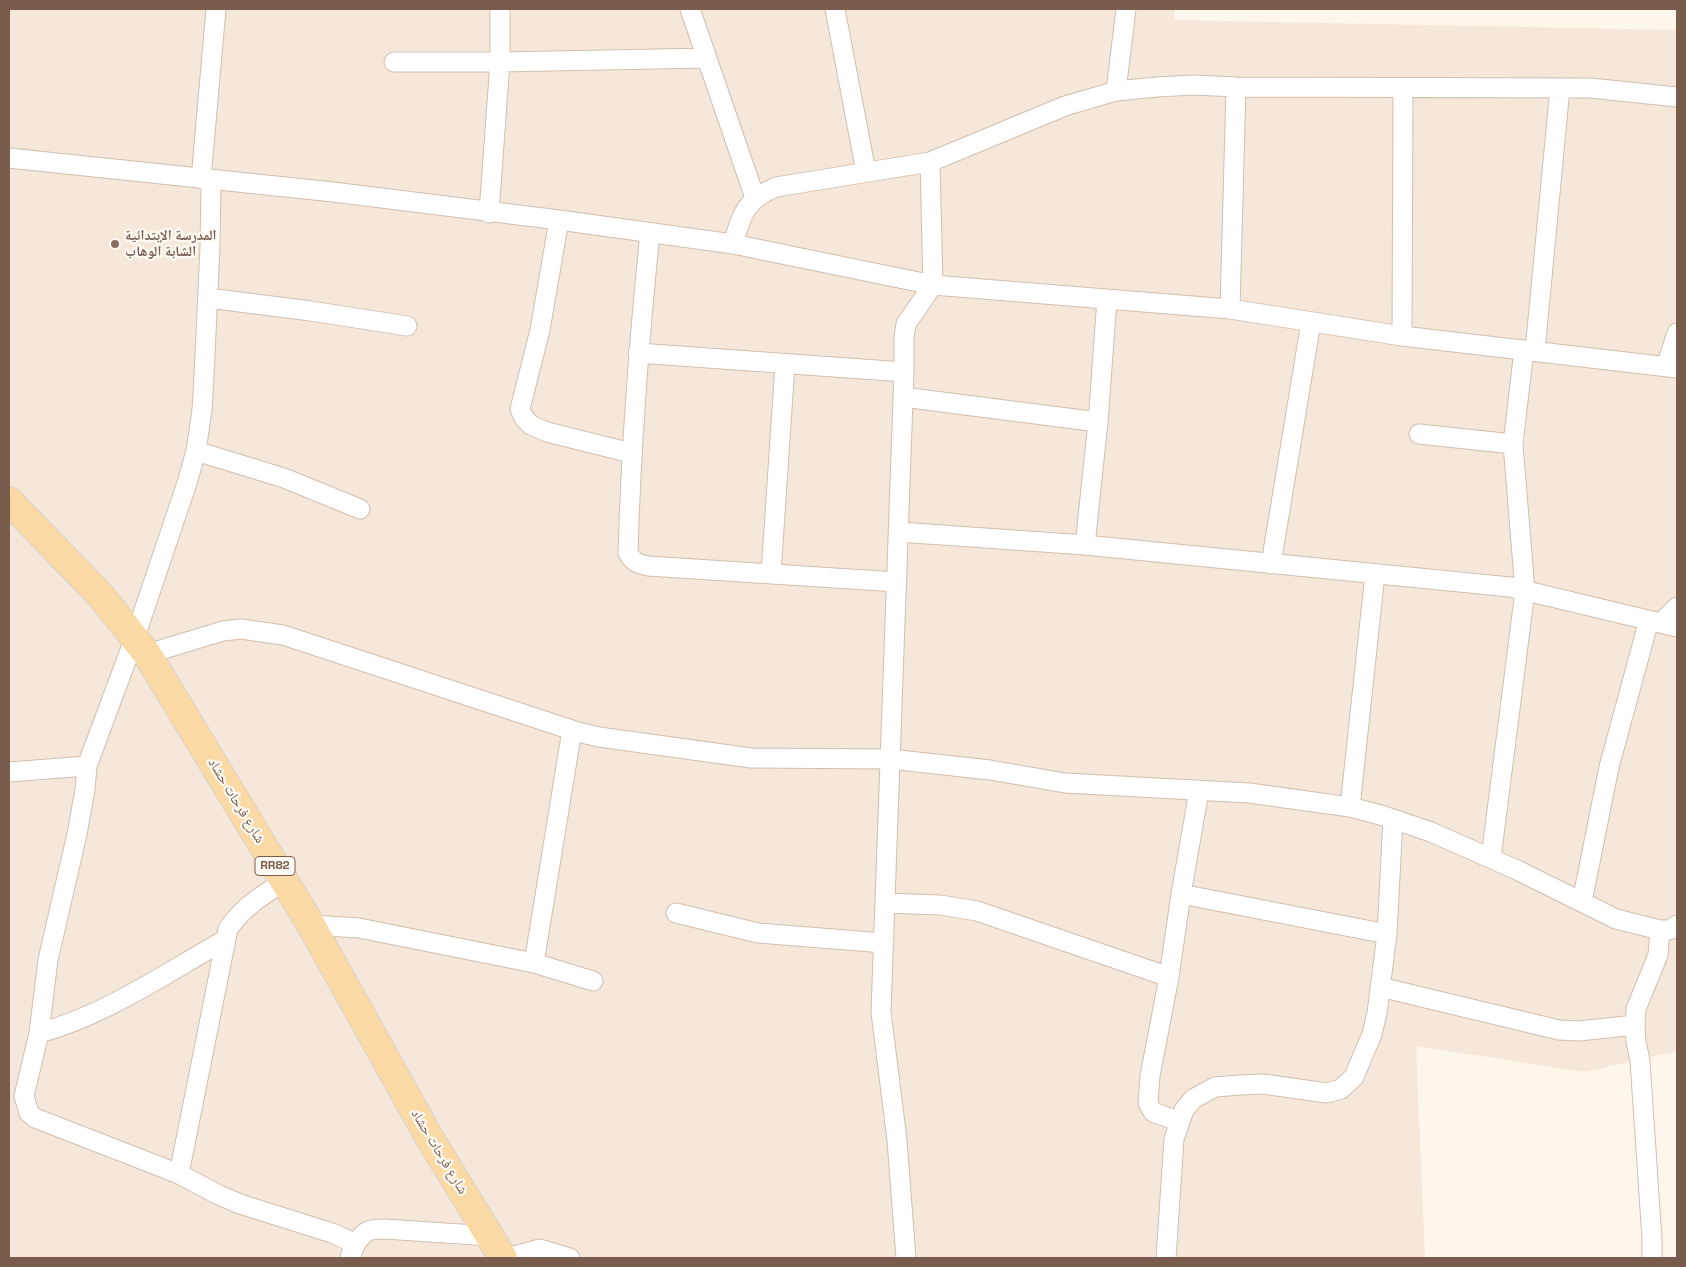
<!DOCTYPE html>
<meta charset="utf-8">
<style>
body{margin:0}
#map{position:relative;width:1686px;height:1267px;overflow:hidden;background:#fdf6ec;font-family:"Space Grotesk",sans-serif}
canvas{display:block}
.frame{position:absolute;inset:0;border:10px solid #7a5c4d;pointer-events:none}
</style>
<div id="map">
<canvas width="1686" height="1267"></canvas>
<div class="frame"></div>
</div>
<script>
const c = document.querySelector('canvas').getContext('2d');
c.lineJoin = 'round';
function paint(path, color) { c.fillStyle = color; c.fill(path, 'evenodd'); }
function strokePath(path, color, width, dash) { c.strokeStyle = color; c.lineWidth = width; c.lineCap = dash ? 'butt' : 'round'; c.setLineDash(dash || []); c.stroke(path); }
function drawText(font, color, halo, rows, align = 'center') {
  c.font = font + ' "Space Grotesk","Noto Naskh Arabic",sans-serif'; c.lineWidth = 4.5; c.setLineDash([]); c.textBaseline = 'middle'; c.strokeStyle = halo; c.fillStyle = color; for (const [text, x, y, turn = 0] of rows) {
    c.save(); c.translate(x, y); c.rotate((+turn || 0) * Math.PI / 180); c.textAlign = isNaN(turn) ? turn : align; if (halo) c.strokeText(text, 0, 0); c.fillText(text, 0, 0); c.restore();
  }
}
paint(new Path2D(`
 M9,9H1175L1174,20L1677,30V1051L1584,1072L1416,1046L1425,1258H9Z`), '#f5e8da');
const minor = new Path2D(`
 M690,9L755,198
 M835,9L866,172
 M394,62H500L707,58
 M1116,91L1126,9
 M9,158L333,192L559,220L733,244L933,285L1230,309L1402,336L1677,368
 M201,179L216,9
 M211,180L210,247L204,376L202,410L196,451L187,483L135,637L87,766L85,790L77,834L48,960L39,1033L24,1096L29,1113L35,1118L179,1174L219,1195L240,1204L332,1233L356,1244
 M489,213L500,62V9
 M559,220L540,330L520,409L524,418L531,425L547,432L631,453
 M650,233C639,340 631,446 628,553C633,562 638,564 648,566L897,582
 M733,244C742,214 745,200 776,187L930,162L1065,106L1116,91L1157,87L1194,85L1236,87L1590,88L1677,97
 M208,298L311,311L407,326
 M1230,309L1236,87
 M1402,336L1403,88
 M1535,351L1560,88
 M638,353L904,372
 M1666,367L1677,333
 M903,397L1098,422
 M1419,434L1513,444
 M196,451L284,478L360,509
 M899,532L1085,545L1510,587L1677,627
 M1085,545L1098,422L1107,299
 M1271,564L1311,322
 M771,574L785,364
 M1661,623L1677,607
 M147,654L223,631L241,629L283,635L578,732L599,737L751,758L890,759L990,770L1065,783L1249,793L1350,807L1384,816L1431,832L1517,870L1616,919L1660,930H1670L1677,925
 M9,772L87,766
 M1350,807L1375,574
 M1491,858L1525,591L1513,444L1524,350
 M1181,894L1387,934
 M1582,902L1609,767L1649,620
 M885,903L940,905L977,911L1169,977
 M676,913L758,933L884,943
 M311,925L359,928L534,963L593,981
 M534,963L572,730
 M1380,987L1559,1030L1579,1031L1635,1025
 M39,1033C104,1016 166,973 225,940
 M1180,1122L1153,1112L1148,1103L1150,1076L1169,977L1181,894L1199,791
 M179,1174L228,929C244,906 261,896 285,881
 M350,1258C353,1248 359,1236 368,1231C373,1229 380,1229 385,1229L490,1236
 M507,1258L540,1249L570,1258
 M906,1258L897,1140L881,1012L904,372V337L906,324L933,285L930,162
 M1166,1258L1174,1139L1184,1110L1193,1099L1215,1087L1240,1085L1263,1084L1327,1093L1341,1089L1354,1077L1372,1034L1377,1013L1387,934L1393,819
 M1652,1258V1239L1640,1061L1636,1042L1635,1025L1636,1009L1658,955L1660,930`);
const primary = new Path2D(`
 M9,501L102,597L147,654L311,925L429,1137L503,1258`);
strokePath(minor, '#d1beb0', 21);
strokePath(primary, '#dad1cd', 30);
strokePath(minor, '#fff', 19);
strokePath(primary, '#fbd9a5', 28);
for (const [x, y, r, color] of [
 [115,244,5,"#8d6e63"]
]) { const dot = new Path2D(); dot.arc(x, y, r, 0, 2 * Math.PI); c.fillStyle = color; c.fill(dot); strokePath(dot, '#fffaf3', 2); }
for (const [x, y, w] of [
 [275,866,40]
]) { const box = new Path2D(); box.roundRect(x - w / 2, y - 9.5, w, 19, 4); c.fillStyle = '#fffaf3'; c.fill(box); strokePath(box, '#7a5c4d', 1); }
drawText('bold 12px', '#7a5c4d', null, [
 ["RR82",275,866]
]);
drawText('bold 14px', '#785e54', '#fffaf3', [
 ["المدرسة الإبتدائية",125,236],
 ["الشابة الوهاب",125,252]
], 'left');
drawText('14px', '#7a5c4d', '#fffaf3', [
 ["شارع فرحات حشاد",236,801,59],
 ["شارع فرحات حشاد",439,1152,59]
]);
</script>
